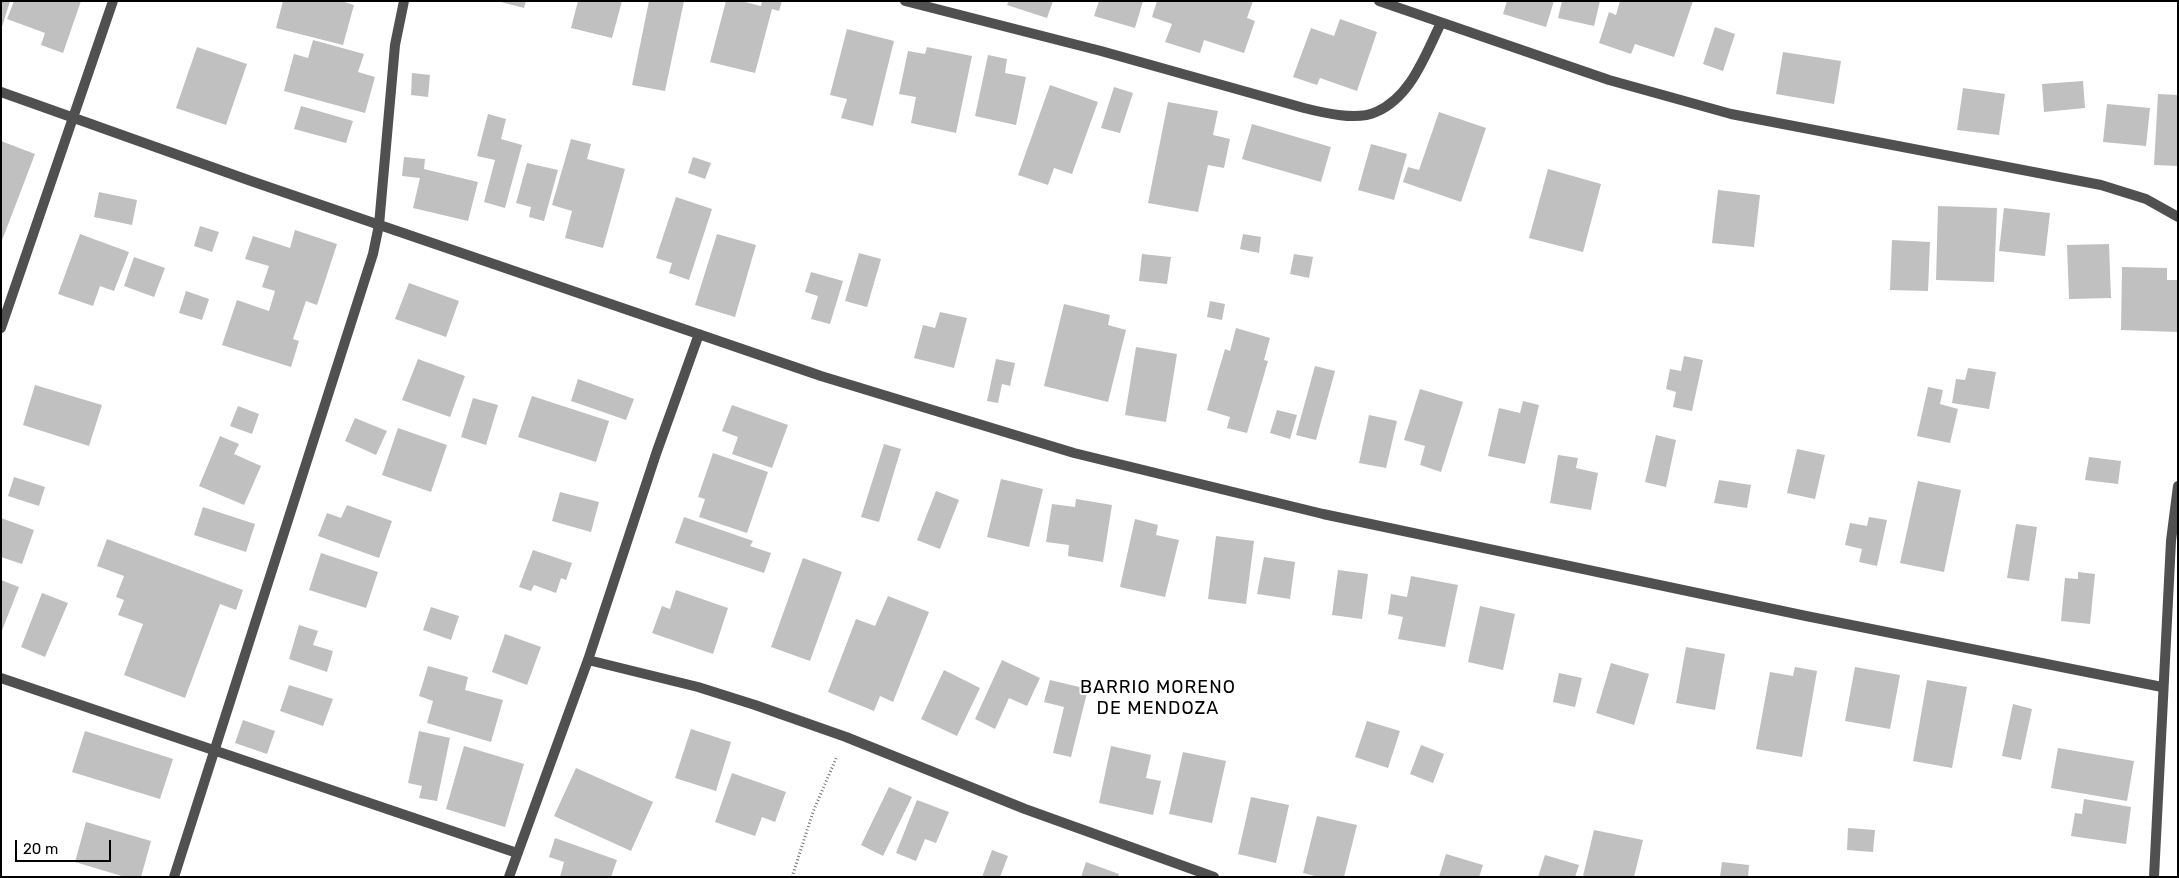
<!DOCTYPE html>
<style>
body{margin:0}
#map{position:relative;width:2179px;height:878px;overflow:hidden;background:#fff;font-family:Rubik,sans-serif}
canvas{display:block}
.frame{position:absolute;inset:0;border:2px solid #000;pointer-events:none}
.scale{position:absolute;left:15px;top:840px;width:96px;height:22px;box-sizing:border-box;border:2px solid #000;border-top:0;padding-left:6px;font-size:15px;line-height:18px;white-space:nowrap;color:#000;-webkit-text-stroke:4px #fff;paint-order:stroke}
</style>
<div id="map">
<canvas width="2179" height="878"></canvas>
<div class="frame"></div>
<div class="scale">20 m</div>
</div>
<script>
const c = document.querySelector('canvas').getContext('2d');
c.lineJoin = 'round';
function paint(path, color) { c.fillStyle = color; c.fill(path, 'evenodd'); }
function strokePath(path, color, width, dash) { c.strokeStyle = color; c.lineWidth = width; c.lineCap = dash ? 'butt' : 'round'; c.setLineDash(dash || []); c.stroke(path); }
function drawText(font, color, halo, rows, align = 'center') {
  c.font = font + ' Rubik,sans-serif'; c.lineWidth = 4; c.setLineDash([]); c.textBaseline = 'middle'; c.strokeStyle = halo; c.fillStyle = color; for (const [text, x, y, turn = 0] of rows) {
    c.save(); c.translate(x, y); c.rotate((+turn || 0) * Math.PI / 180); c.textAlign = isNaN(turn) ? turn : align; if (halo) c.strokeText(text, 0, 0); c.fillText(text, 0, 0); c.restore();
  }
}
paint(new Path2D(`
 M1,1H10L2,27H1Z
 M14,1H81L63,53L41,45L45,33L7,19Z
 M283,1H341L354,5L343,45L276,28Z
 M497,1H526L524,8Z
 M578,1H622L612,38L571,28Z
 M649,1H684L665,91L632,85Z
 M726,1H741L761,6L762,1H782L779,11L772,9L755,73L710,62Z
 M1009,1H1053L1047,18L1007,5Z
 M1099,1H1143L1135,28L1094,16Z
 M1157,1H1253L1247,18L1255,21L1244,53L1204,40L1200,53L1165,42L1172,24L1152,17Z
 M1507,1H1554L1546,27L1503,14Z
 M1562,1H1600L1594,26L1558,18Z
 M1620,1H1693L1674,57L1635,44L1631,54L1599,43L1609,12L1616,15Z
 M1340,19L1377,32L1357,91L1320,78L1317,85L1293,77L1311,28L1334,36Z
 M1715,27L1735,34L1723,71L1703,64Z
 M847,29L894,41L873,126L841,118L847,99L830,95Z
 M313,40L364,54L358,72L375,77L365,113L284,91L294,54L308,58Z
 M197,47L247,64L226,125L176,108Z
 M927,47L972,56L956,133L911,123L916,97L899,94L908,51L925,54Z
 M1783,52L1841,61L1834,104L1776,94Z
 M988,55L1007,59L1005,73L1026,77L1016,125L975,116Z
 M412,73L430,75L428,97L411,95Z
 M2083,81L2085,108L2044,112L2042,84Z
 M1050,85L1098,102L1072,174L1054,168L1048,185L1018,175Z
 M1114,87L1133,93L1120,133L1101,128Z
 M1963,88L2005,94L1999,135L1957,130Z
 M2158,94L2178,95V166L2154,165Z
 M1168,102L1218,111L1213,135L1230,139L1224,168L1208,165L1198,212L1148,203Z
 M2107,104L2150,108L2146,146L2103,142Z
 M301,106L353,121L346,143L294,129Z
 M1439,112L1486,128L1461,202L1403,182L1408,167L1419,170Z
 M488,114L506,119L501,139L522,145L505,208L484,202L495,160L477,156Z
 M1252,124L1331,147L1321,182L1242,159Z
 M571,139L591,144L587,159L625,169L603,248L565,238L572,211L552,205Z
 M1,141L35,154L1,243Z
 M1371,144L1407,154L1394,200L1358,190Z
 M404,157L425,159L424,169L478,182L468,221L413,208L420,178L402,176Z
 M693,157L711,163L705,179L688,173Z
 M527,163L558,170L544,221L529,217L531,207L516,203Z
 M1548,169L1601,184L1583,252L1529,238Z
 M1718,190L1760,195L1754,247L1712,243Z
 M99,192L137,200L132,225L94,217Z
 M676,197L712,209L689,280L669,273L672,263L656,258Z
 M1938,206L1997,208L1994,282L1936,280Z
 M2004,208L2050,213L2045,256L1999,251Z
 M200,226L219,232L212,252L194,246Z
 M295,230L337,244L317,305L306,301L293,339L299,341L291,367L222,345L237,300L269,311L275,291L262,287L269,266L245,259L253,236L290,248Z
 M80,234L129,252L114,291L100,286L93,306L58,294Z
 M717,234L756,245L735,317L695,305Z
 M1243,234L1261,237L1259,253L1240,249Z
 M1892,240L1930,242L1928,291L1890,290Z
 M2109,244L2111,298L2069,299L2067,245Z
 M859,253L881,259L867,307L845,301Z
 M1142,254L1171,257L1167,284L1139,281Z
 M1294,254L1313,257L1309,278L1290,274Z
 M134,257L165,268L154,297L124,286Z
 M2122,267L2167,268V280H2178V332L2121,330Z
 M811,272L843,281L830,324L811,319L818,296L805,292Z
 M409,283L459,301L446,337L395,319Z
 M186,291L209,299L202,320L179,313Z
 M1210,301L1225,304L1222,320L1207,317Z
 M1064,304L1110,315L1108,325L1126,330L1108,402L1044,386Z
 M940,312L967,318L954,368L914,358L923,325L935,328Z
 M1236,328L1270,338L1264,360L1268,361L1247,433L1227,428L1230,417L1207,410L1225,349L1230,351Z
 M1136,347L1177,354L1166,422L1125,415Z
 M1684,356L1703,360L1692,411L1673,407L1676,392L1666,389L1670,369L1681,371Z
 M418,359L465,376L450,417L402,400Z
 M996,359L1015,363L1010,386L1002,384L998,403L987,401Z
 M1315,366L1335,371L1316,440L1296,435Z
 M1968,368L1996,372L1989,409L1952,403L1956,379L1965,380Z
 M578,379L634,399L626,420L571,401Z
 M35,385L102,405L89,446L23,425Z
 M1928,387L1943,390L1940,404L1958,409L1950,443L1917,436Z
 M1420,389L1463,402L1441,472L1420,465L1425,446L1404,440Z
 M532,396L609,421L596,462L518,437Z
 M473,398L498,405L486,445L461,437Z
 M1523,401L1539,405L1525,464L1488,456L1499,408L1520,413Z
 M732,405L788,425L772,468L732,454L738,437L722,431Z
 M238,406L259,414L252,434L230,426Z
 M1277,410L1297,415L1290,439L1270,433Z
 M1369,415L1397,421L1386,468L1359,463Z
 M355,418L387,431L376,455L345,441Z
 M398,428L447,445L431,492L382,475Z
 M1656,435L1676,440L1666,487L1645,482Z
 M220,436L239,444L234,454L261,466L244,505L199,486Z
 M884,444L901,449L879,522L861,517Z
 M1797,449L1825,455L1815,499L1787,493Z
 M713,453L768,472L747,533L699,517L705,499L698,497Z
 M1558,455L1578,458L1576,468L1598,473L1591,510L1550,503Z
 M2089,457L2121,461L2118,484L2085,480Z
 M14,477L45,487L39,506L8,496Z
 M1001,479L1043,489L1029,547L987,537Z
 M1719,480L1751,485L1747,508L1714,503Z
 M1918,481L1961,490L1944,572L1900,563Z
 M936,491L959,500L940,549L917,540Z
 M560,492L599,502L591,532L552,521Z
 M1076,499L1112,505L1103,562L1068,556L1069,545L1046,542L1052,504L1075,507Z
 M347,505L392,521L379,558L318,536L327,513L341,518Z
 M203,507L255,524L246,552L194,535Z
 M684,517L753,541L750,546L771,553L764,573L675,543Z
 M1869,517L1887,520L1877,566L1859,562L1862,549L1845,545L1850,523L1867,526Z
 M1,518L34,530L22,564L1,557Z
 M1135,519L1158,525L1156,535L1179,540L1165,597L1120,587Z
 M2016,524L2037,527L2029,581L2007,578Z
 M1216,536L1254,541L1246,604L1208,599Z
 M107,539L243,590L236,610L220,604L185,698L124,675L143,624L118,615L124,600L116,597L124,576L97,566Z
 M533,550L572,563L566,580L561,578L556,593L534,585L531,591L519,587Z
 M321,553L378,572L366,608L309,590Z
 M1264,557L1295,562L1290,599L1257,594Z
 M803,558L842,572L810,661L771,647Z
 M1338,570L1368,574L1362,619L1332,615Z
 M2078,572L2095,574L2090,624L2061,621L2065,578L2078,579Z
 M1411,576L1458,585L1445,647L1398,639L1403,617L1388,614L1391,594L1407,597Z
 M1,580L19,587L1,633Z
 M676,590L728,608L713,654L652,633L662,606L670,609Z
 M42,593L68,603L45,657L21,647Z
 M888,596L929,612L893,702L880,696L874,711L828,692L856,619L875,626Z
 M1480,606L1515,614L1503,670L1468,662Z
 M431,607L459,616L451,640L423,630Z
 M299,625L318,631L313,645L333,651L327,672L289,659Z
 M505,634L541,647L527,685L492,672Z
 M1686,647L1725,654L1715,710L1676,703Z
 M1002,660L1040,678L1027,706L1009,698L995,729L975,719Z
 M1611,663L1649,674L1634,725L1596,713Z
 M428,666L468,677L465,690L503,700L491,742L427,723L433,701L419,696Z
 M1795,667L1817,671L1802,757L1756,749L1770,672L1793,676Z
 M1855,667L1900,675L1890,729L1845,721Z
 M944,670L980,688L957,736L921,719Z
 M1559,673L1582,678L1575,707L1553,702Z
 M1050,680L1088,689L1071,757L1053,753L1064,707L1044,702Z
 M1927,680L1967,687L1952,768L1913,761Z
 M289,685L333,699L323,726L280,711Z
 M2013,704L2032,709L2021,760L2002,756Z
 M243,720L275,731L267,754L235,743Z
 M1367,721L1400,731L1388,768L1355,757Z
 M691,729L731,742L716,791L675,778Z
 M85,731L173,759L160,799L72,772Z
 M419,731L450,738L437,801L419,798L422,786L408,783Z
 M1421,745L1444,754L1433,783L1410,774Z
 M464,746L524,764L505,827L446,809Z
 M1111,746L1151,755L1146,778L1161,781L1153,815L1099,803Z
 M2058,748L2134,761L2127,801L2051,788Z
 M1183,752L1226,761L1212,823L1169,814Z
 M576,768L653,802L631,851L554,816Z
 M732,773L786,792L775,822L762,817L755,836L715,822Z
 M889,787L912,797L883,856L861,845Z
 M1251,797L1289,805L1276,863L1238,854Z
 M2084,799L2131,807L2126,844L2071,836L2075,813L2082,814Z
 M917,800L949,812L936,843L925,839L916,861L896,853Z
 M1317,816L1357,825L1344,877H1319L1303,873Z
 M86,822L151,841L141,877H125L75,862Z
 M1848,828L1875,830L1873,852L1847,850Z
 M1594,830L1643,840L1634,877L1583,876Z
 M555,838L617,860L611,877H560L564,862L549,857Z
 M992,850L1008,856L1000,877H982Z
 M1446,854L1483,865L1479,877H1439Z
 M1545,855L1579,865L1575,877H1538Z
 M1086,862L1119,874L1118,877H1081Z
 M1722,862L1749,865L1748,877H1720Z`), '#c0c0c0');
strokePath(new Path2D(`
 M792,877L813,812L837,756`), '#727272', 3, [1, 2.5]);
strokePath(new Path2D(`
 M905,1L1101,51L1304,108C1324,113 1357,121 1376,112C1411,97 1425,55 1441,23
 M1379,1L1609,80L1731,114L2101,185L2146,199L2178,217
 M1,92L251,181L821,376L1074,453L1323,514L1806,616L2162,687
 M1,328L113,1
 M588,660L698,687L755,705L846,737L1025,809L1214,877
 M1,678L517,853
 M174,877L373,254L379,225L395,45L404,1
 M509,877L588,660L657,451L699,334
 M2154,877L2171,541L2178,486`), '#505050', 10);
c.letterSpacing = '1px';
drawText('18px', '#000', '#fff', [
 ["BARRIO MORENO",1158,688],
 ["DE MENDOZA",1158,709]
]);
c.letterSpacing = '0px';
</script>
